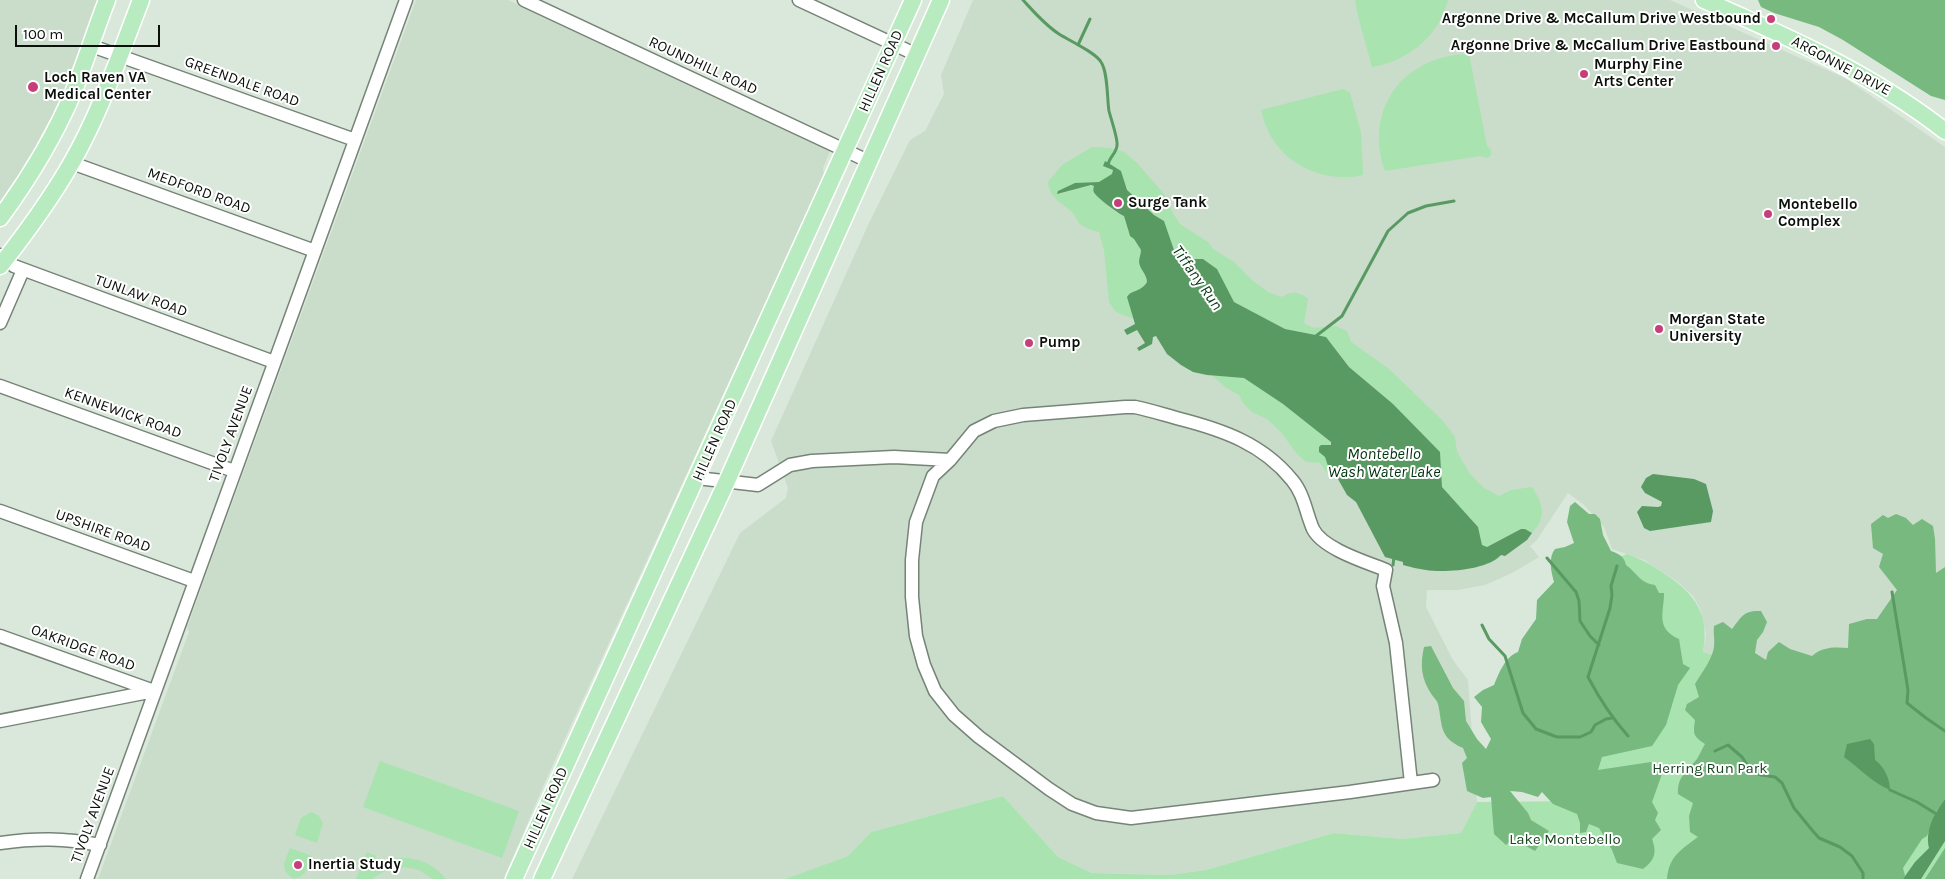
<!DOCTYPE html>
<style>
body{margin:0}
#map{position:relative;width:1945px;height:879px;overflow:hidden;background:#dae8db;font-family:Karla,sans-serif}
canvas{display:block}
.scale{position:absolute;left:15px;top:25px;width:145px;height:22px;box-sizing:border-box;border:2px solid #0b100b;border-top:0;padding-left:6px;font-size:15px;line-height:18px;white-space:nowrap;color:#0b100b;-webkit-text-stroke:4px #fff;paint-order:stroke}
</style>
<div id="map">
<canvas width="1945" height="879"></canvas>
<div class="scale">100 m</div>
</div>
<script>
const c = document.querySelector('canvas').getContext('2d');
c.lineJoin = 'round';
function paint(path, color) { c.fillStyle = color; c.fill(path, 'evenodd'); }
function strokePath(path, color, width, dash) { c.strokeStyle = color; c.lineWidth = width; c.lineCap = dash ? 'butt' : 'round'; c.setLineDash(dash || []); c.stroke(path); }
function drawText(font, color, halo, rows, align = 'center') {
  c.font = font + ' Karla,sans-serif'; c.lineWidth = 4; c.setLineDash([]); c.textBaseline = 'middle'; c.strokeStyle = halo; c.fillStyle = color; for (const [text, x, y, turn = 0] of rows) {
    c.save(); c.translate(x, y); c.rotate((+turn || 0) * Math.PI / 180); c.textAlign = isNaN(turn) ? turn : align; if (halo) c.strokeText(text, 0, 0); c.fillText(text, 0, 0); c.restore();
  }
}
paint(new Path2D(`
 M0,0H98L58,105L23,170L0,203Z
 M416,0H508L830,151L823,168L824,175L545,782L504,879H98L189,632L187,628L211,561Z
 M973,0H1670L1845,78L1945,147V567L1907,592L1866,647L1756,667L1703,652L1706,634L1700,608L1693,596L1678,582L1644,560L1612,549L1604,527L1584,505L1568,493L1537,540L1530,546L1539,557L1512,573L1485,585L1458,590H1427L1426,607L1453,660L1468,680L1477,802L1461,833L1402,839L1334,833L1206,870L1169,875L1092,873L1058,857L1003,796L871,832L848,856L785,879H572L740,533L786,498L788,488L771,441L868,225L910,140L925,131L944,94L941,75Z`), '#c9ddca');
paint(new Path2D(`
 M1355,0H1448C1439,36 1408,61 1372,67L1359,20Z
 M1469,54L1487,146L1491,150V155L1487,158L1480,156L1385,171C1363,109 1404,55 1469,54Z
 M1343,89L1350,93L1361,132L1363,175C1326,184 1282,165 1267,128C1264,123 1263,116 1261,110Z
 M1092,147L1111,148L1124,152L1137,163L1164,194L1174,215L1180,224L1208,242L1213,249L1234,262L1253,281L1268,292L1281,297C1292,291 1299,291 1308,299L1304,323L1313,328L1336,326L1347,331L1351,342L1389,369L1443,421L1455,437L1457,452L1470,474L1484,488L1499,496L1511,490L1532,487C1543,504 1547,517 1532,533L1521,529L1487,547L1482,545L1478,527L1442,487L1440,452L1393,404L1349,367L1326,337L1285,329L1234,302L1217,269L1203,259H1186L1174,250L1164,221L1154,215L1127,190L1121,171L1116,168L1113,170L1112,174L1099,182H1088L1060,194L1087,186H1094V194C1102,200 1116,214 1124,216L1128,231L1141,250C1141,254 1139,258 1140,262C1140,270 1147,274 1147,282L1139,291L1130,293L1132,314L1134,319L1116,312L1109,302L1104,250L1099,232C1092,230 1083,228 1078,222C1076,219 1075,215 1072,212C1061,202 1050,199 1048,182L1062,165Z
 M1212,375L1244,378L1283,404L1331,442C1327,456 1321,459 1334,472L1327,473L1320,463L1306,462L1297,454L1281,432L1267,419L1252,412L1243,403L1239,395L1225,387Z
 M1627,554C1641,559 1652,565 1665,574C1695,594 1710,614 1703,652L1756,667L1856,653L1907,592L1945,567V879H785L848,856L871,832L1003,796L1058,857L1092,873L1169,875L1206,870L1334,833L1402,839L1461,833L1477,802L1580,801L1552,587Z
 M380,761L519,811L502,858L363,807Z
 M311,812L318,815L323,823L317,843L295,835L301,818Z
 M290,848L312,856C308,867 306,879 292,878L285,871L284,864Z
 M367,852L376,856L373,865C398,853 428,856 446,879H433L419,870L405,867L385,871L372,879H356Z`), '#a9e3af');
paint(new Path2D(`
 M1758,0H1945V100L1931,96L1843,40L1819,27L1774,13L1761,7Z
 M1575,502L1589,514H1595L1600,519L1603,535L1611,551C1619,554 1624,556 1626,565C1638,574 1640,583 1655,585L1659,593H1664C1664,613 1655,628 1679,639L1683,664L1690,668L1678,685L1666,725L1652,746L1602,757L1598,770L1651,762L1655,768L1660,769L1662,774L1652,802L1658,813L1655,820L1661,830L1652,839C1657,853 1655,860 1643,869L1617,863L1612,850L1599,828L1589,824L1586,832L1580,833V823L1577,814L1553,804L1542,792L1538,797L1522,792L1510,791L1528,813L1531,820L1549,831L1535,851L1513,839L1506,845L1494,834L1491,797L1483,798L1467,791L1462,763L1467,758L1463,748C1438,737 1443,725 1438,704C1437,700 1434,698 1432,695C1421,679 1420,665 1424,647L1431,646L1453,688L1464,701L1466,721L1477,739L1486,749L1491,739L1481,722L1482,707L1474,697L1483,690L1494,685C1499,673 1505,657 1518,652L1522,639L1536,619L1537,600L1554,582C1551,571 1548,558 1555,549L1565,547L1574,543L1567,522L1570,506Z
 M1896,514L1906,518L1913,525L1922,519L1933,526L1935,539L1936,573L1945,567V799L1936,812L1927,836L1922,839L1903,868L1905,876L1903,879H1667C1669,856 1681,850 1698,837L1690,832L1689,816L1693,803L1678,794C1677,777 1687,771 1697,759C1700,754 1702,749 1705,744C1693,736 1693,734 1695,720L1685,710L1687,704L1699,697L1695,684C1702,672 1712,660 1714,647C1715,640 1713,633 1714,626L1723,622L1732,629C1742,616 1744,610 1761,611L1767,622L1763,632L1757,640L1755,653L1766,660L1768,652L1779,642L1790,649L1812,656C1822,647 1834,647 1848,648L1849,624L1867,619H1877L1897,590L1879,567L1883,554L1873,548L1871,524L1883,515L1888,518Z
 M1945,848V879H1925Z`), '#77b97f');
paint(new Path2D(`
 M1105,161L1121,171L1127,190L1154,215L1164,221L1174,250L1186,259H1203L1217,269L1234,302L1285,329L1326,337L1349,367L1393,404L1440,452L1442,487L1478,527L1482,545L1487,547L1521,529H1525L1532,533L1527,540L1505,556L1501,555C1488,570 1444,573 1426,570C1418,569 1411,567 1403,565V562L1385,557L1356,502L1347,495L1334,472L1328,466L1325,457L1319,452V447L1321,445H1331V442L1283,404L1244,378L1207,375L1193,372L1181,365L1167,354L1156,336L1153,337L1152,344L1139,351L1137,348L1145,343L1137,330L1127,335L1124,330L1135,324L1127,297C1132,289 1140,293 1147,282C1147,274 1140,270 1139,262C1139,258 1141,254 1141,250L1134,239L1130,236L1124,216C1119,214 1099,199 1095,194C1093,191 1093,190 1094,186L1091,185L1057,194L1058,191L1075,183L1099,182L1112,174L1113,170L1103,166Z
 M1653,474L1694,479L1706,484L1713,511L1711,522L1650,531L1644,528L1637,512L1642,506L1658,507L1661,506L1662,502L1645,493L1641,487L1646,478Z
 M1870,739L1874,744L1875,760C1884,766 1890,779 1890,790C1873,783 1859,768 1844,757L1847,744Z
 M1945,799V841L1921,879H1903L1915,862L1929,848C1925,830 1934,814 1945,799Z`), '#599a63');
strokePath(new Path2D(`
 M1023,0C1034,12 1045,25 1059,34C1070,41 1095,52 1101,62C1108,72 1107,99 1109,111C1111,119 1118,139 1117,145C1117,153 1109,157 1108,165
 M1078,45L1090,19
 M1316,336L1342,316L1388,231L1408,213L1426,206L1454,201
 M1547,558L1576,592L1579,601L1580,621L1590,636L1599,645
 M1393,565L1394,557
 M1617,566L1611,586L1612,595L1610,608L1588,677C1599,698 1612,718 1628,736
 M1892,592L1908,690L1907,703L1926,718L1945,731
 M1482,625L1489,639L1505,656L1523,713L1536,729L1557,737H1580L1591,732L1595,725L1606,719L1612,718
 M1715,751L1728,745L1742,757L1751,771L1761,775L1775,777L1782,783L1794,808L1812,830L1819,838L1840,847L1852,856L1863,873V879
 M1890,790L1917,802L1938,815`), '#599a63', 3);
const minor = new Path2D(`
 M524,0L868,161
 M799,0L917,55
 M89,45L355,140
 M72,163L315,251
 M0,255L14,266L274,362
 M0,323L23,270
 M0,386L234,471
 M697,478L758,485L790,465L812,461L894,457L950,460
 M0,511L194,581
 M0,636L154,691
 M0,721L154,691
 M1411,783L1396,643L1383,586L1386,570C1366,562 1323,549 1313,529C1306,513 1304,494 1292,480C1263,444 1223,430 1180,419C1165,415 1150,410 1135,407H1125L1023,415L994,421L974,431L950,460L933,476L916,522L912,560V597L916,636L924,665L935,691L954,715L979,737L1049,789L1072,804L1096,813L1131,818L1350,792L1433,780
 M0,843C36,838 64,838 100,845
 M87,879L406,0`);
const major = new Path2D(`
 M1704,0C1789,37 1872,74 1945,131
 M0,218C28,180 54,137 73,93C85,63 95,31 107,0
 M0,266C26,233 51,199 72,162C101,111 120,54 141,0
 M514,879L913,0
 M542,879L727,481L941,0`);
strokePath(minor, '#768377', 15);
strokePath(major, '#fff', 19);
strokePath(minor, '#fff', 12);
strokePath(major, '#b8ebbf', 16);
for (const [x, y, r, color] of [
 [1771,19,5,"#c73f7a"],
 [1776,46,5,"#c73f7a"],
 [1584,74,5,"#c73f7a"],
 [33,87,6,"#c73f7a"],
 [1118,203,5,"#c73f7a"],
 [1768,214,5,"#c73f7a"],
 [1659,329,5,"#c73f7a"],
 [1029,343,5,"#c73f7a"],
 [298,865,5,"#c73f7a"]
]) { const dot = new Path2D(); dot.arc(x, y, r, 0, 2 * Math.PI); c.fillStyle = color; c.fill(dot); strokePath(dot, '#fff', 2); }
drawText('bold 15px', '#0b100b', '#fff', [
 ["Argonne Drive & McCallum Drive Westbound",1761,19,"right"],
 ["Argonne Drive & McCallum Drive Eastbound",1766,46,"right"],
 ["Murphy Fine",1594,65],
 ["Arts Center",1594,82],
 ["Loch Raven VA",44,78],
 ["Medical Center",44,95],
 ["Surge Tank",1128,203],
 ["Montebello",1778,205],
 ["Complex",1778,222],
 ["Morgan State",1669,320],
 ["University",1669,337],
 ["Pump",1039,343],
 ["Inertia Study",308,865]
], 'left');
drawText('15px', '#0b100b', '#fff', [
 ["ROUNDHILL ROAD",703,66,25],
 ["ARGONNE DRIVE",1841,66,28],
 ["HILLEN ROAD",881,71,-66],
 ["GREENDALE ROAD",242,82,20],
 ["MEDFORD ROAD",199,191,20],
 ["TUNLAW ROAD",141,296,20],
 ["KENNEWICK ROAD",123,413,20],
 ["TIVOLY AVENUE",231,434,-70],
 ["HILLEN ROAD",715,440,-66],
 ["UPSHIRE ROAD",103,531,20],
 ["OAKRIDGE ROAD",83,648,20],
 ["HILLEN ROAD",546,808,-66],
 ["TIVOLY AVENUE",93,815,-70]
]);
drawText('15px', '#184721', '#fff', [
 ["Herring Run Park",1710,769],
 ["Lake Montebello",1565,840]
]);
drawText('italic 16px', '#00330e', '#fff', [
 ["Tiffany Run",1197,278,55],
 ["Montebello",1384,454],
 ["Wash Water Lake",1384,472]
]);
</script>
